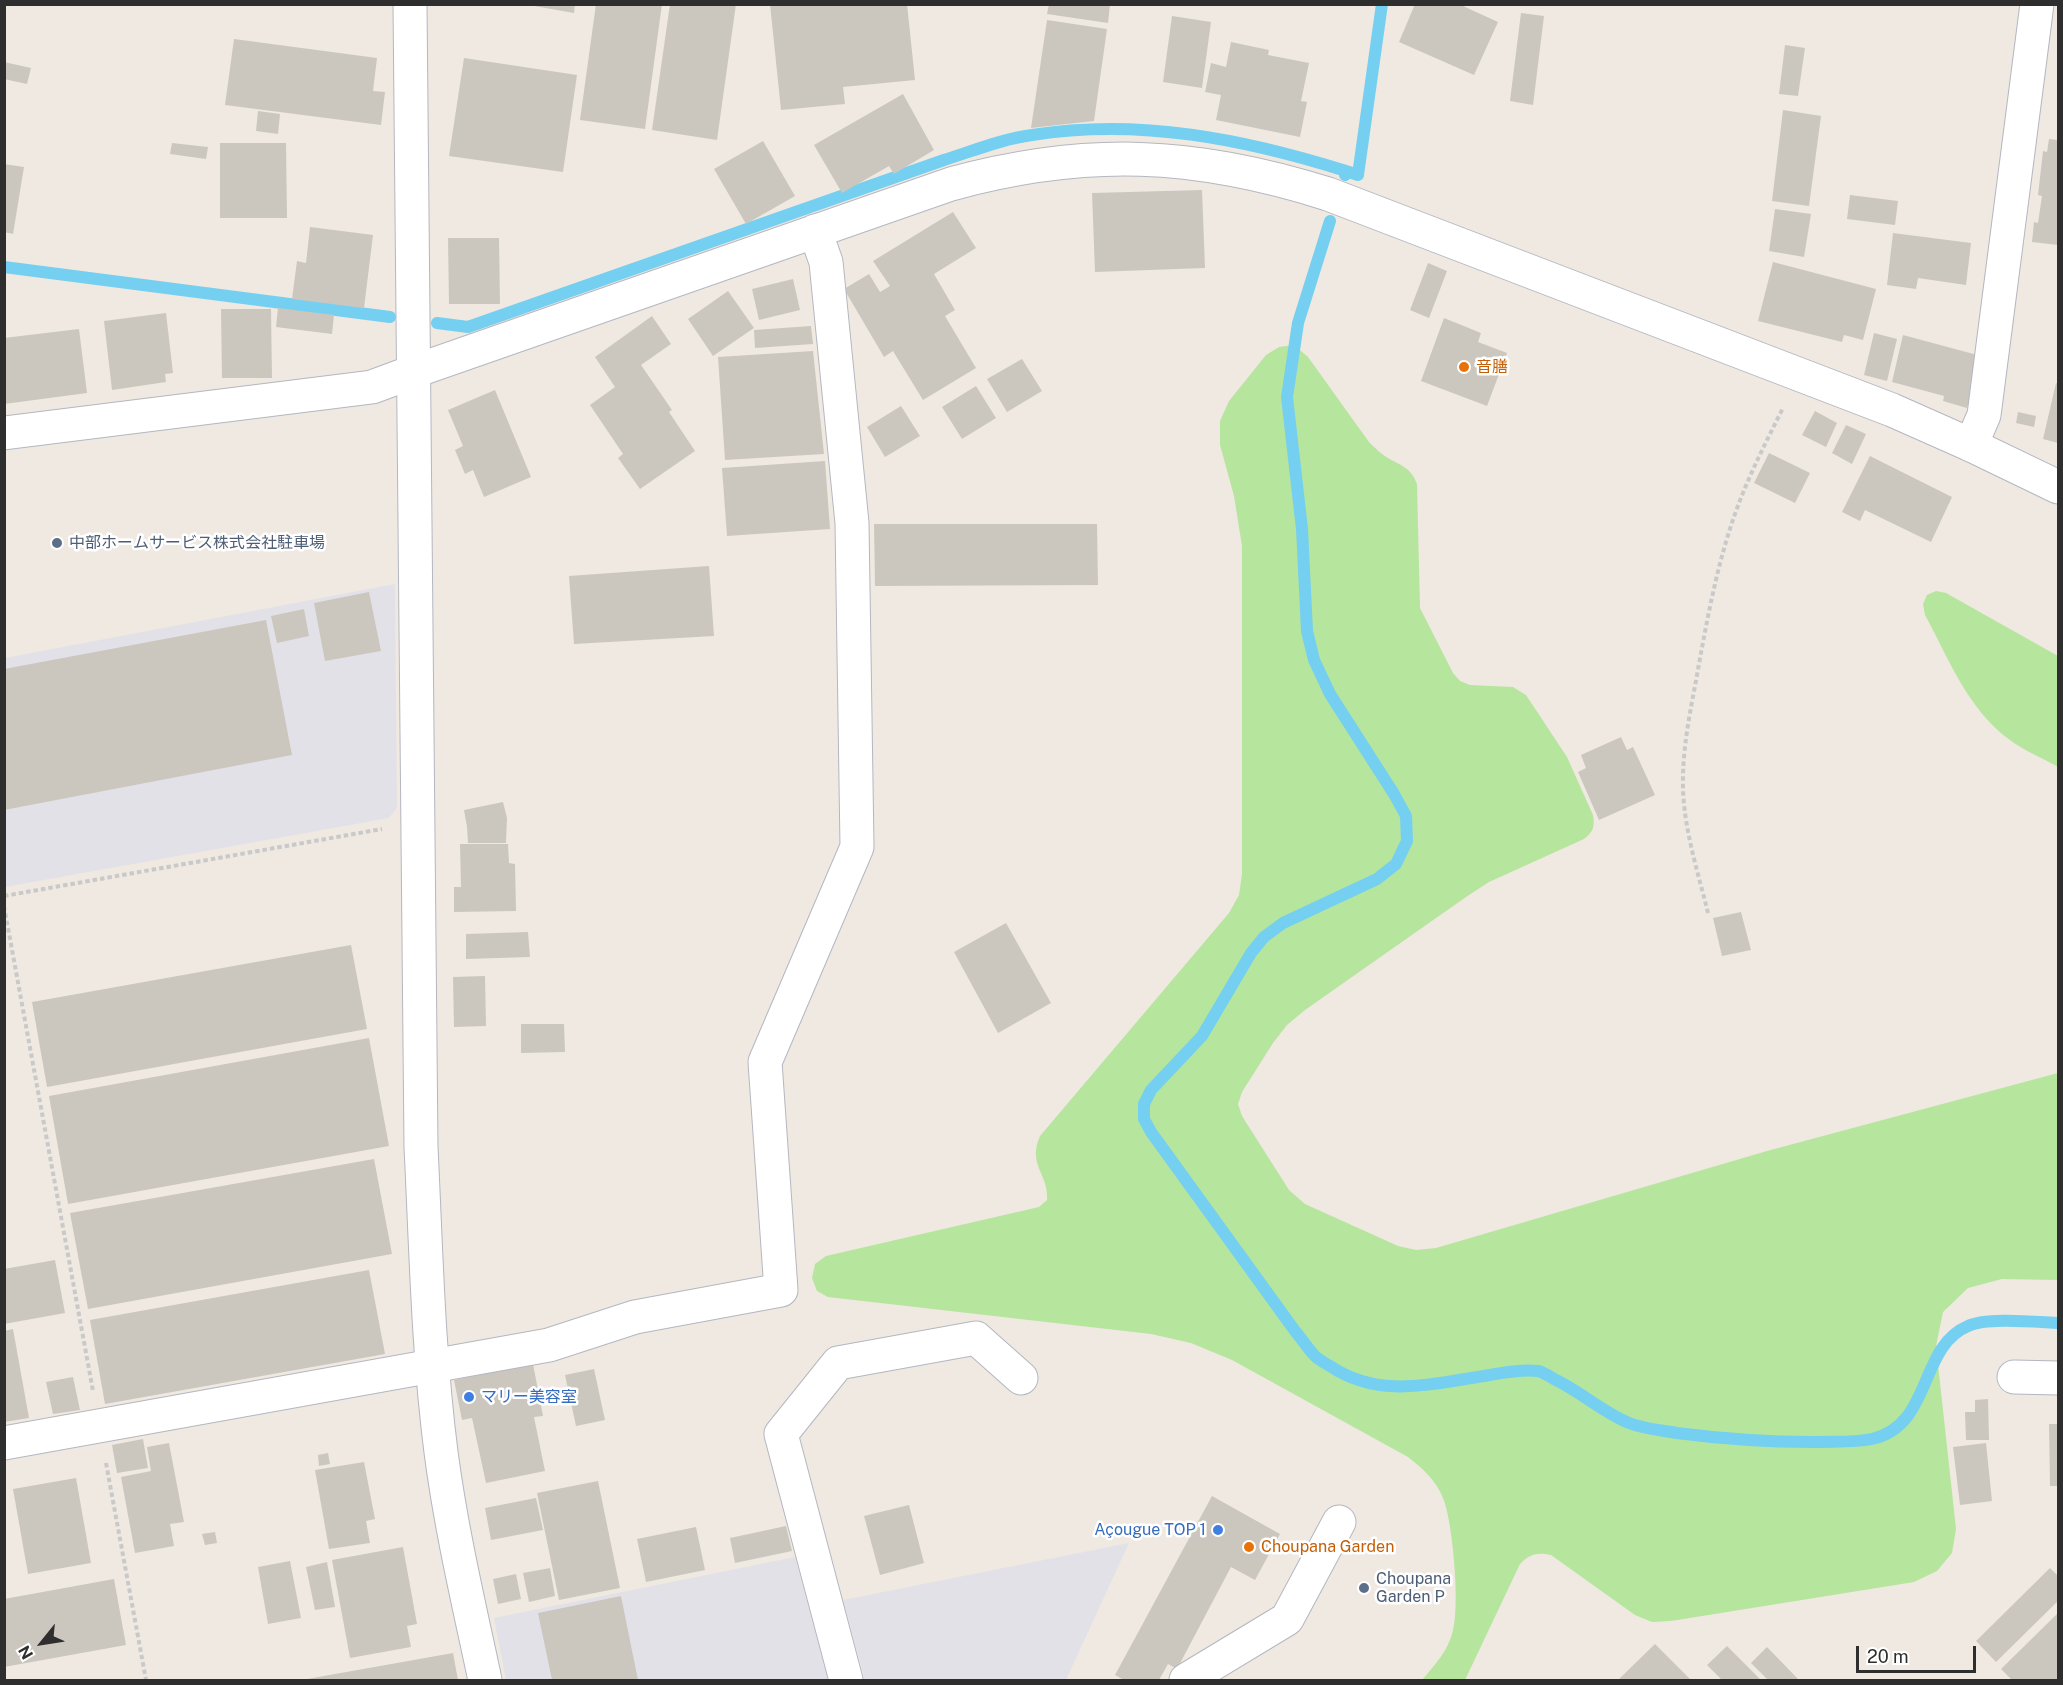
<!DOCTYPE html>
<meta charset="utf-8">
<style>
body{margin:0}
#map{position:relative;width:2063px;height:1685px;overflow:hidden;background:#efe9e1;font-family:"Public Sans",sans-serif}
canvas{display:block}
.frame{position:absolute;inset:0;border:6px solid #2e2e2e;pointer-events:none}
.north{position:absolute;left:12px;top:1613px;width:60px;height:60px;-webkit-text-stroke:4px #fff;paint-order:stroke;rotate:240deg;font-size:16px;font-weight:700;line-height:24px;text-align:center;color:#2e2e2e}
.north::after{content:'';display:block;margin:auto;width:21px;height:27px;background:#2e2e2e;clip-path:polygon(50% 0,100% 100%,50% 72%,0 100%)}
.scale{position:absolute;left:1856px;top:1646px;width:120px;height:27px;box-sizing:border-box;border:3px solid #2e2e2e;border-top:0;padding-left:8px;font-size:18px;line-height:21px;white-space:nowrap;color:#2e2e2e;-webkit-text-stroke:4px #fff;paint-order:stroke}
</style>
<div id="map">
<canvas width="2063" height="1685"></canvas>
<div class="frame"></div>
<div class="north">N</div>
<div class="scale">20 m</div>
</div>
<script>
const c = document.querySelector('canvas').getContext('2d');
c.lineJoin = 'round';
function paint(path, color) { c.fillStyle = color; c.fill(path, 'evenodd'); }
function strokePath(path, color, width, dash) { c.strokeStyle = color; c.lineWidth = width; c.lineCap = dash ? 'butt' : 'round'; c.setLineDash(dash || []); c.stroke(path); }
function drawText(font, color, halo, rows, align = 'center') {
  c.font = font + ' "Public Sans","Noto Sans JP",sans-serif'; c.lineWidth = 5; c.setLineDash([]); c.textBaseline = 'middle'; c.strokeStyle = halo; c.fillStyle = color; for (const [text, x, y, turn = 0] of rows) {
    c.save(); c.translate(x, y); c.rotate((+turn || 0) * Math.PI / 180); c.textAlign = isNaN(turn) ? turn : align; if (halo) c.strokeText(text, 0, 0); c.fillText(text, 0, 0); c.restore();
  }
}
paint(new Path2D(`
 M395,584L397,808L389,818L5,887V658Z
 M1129,1543L1066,1680H865L843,1600Z
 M795,1557L828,1680H506L494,1618Z`), '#e3e1e8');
paint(new Path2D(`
 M1294,345L1308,357L1369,442C1375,448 1381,454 1388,458C1402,466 1411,468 1417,484L1420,608L1453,673L1460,681L1470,685L1513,687L1526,695L1567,757L1593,815C1595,827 1593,832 1584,839L1489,882L1466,897L1305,1010L1287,1025L1273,1043L1242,1092L1238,1104L1242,1116L1289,1190L1305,1204L1398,1246L1416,1250L1436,1248L1767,1151L2058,1073V1280L2002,1279L1968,1288L1943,1312L1936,1346L1956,1529L1952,1553L1937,1571L1914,1582L1671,1621L1652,1622L1635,1615L1551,1555C1537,1552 1530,1554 1520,1564L1465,1680H1422C1434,1666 1449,1650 1453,1630C1460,1606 1453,1522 1443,1498C1436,1480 1422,1468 1408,1457L1232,1360L1191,1343L1151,1334L828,1297L817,1291L812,1278L815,1264L826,1256L1039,1207L1047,1200C1049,1174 1027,1165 1040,1136L1229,913L1239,895L1242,874V546L1234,496L1220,445V421L1229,401L1266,355L1279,347Z
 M1936,591L1946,593L2058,656V767C2043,758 2024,751 2010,740C1968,710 1949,659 1925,615L1923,604L1927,595Z`), '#b6e59e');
strokePath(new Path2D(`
 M1346,171L1358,175L1382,4
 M1330,221L1298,323L1287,397L1302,529L1307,631L1314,660L1330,694L1394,794L1406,816L1407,841L1396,864L1377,879L1283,923L1264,937L1251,953L1202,1036L1151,1090L1144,1104V1119L1151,1132L1295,1331C1302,1339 1308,1349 1315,1356C1319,1360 1325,1363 1330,1366C1379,1399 1430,1384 1484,1376C1501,1373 1521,1369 1538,1371C1543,1372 1549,1376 1554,1379C1580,1391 1602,1412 1629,1423C1644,1429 1661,1430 1677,1433C1723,1439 1767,1442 1813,1442C1833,1441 1853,1443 1872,1439C1933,1425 1918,1347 1968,1326C1987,1317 2036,1322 2058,1323
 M4,267L390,317
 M437,323L468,327L944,160C973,151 1002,139 1032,135C1139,118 1244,139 1346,171L1345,175`), '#75cff0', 12);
paint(new Path2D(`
 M523,4H575L574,13Z
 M596,4H662L645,129L580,120Z
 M670,4H736L717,140L652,130Z
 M770,4H907L915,80L843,87L845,104L781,110Z
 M1049,4H1110L1108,23L1047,14Z
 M1415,4H1463V6L1498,22L1474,75L1399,42Z
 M1521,13L1544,16L1533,105L1510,101Z
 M1172,16L1211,22L1202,88L1163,82Z
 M1047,20L1107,29L1094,121L1031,128Z
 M234,39L377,58L373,91L385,92L381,125L225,105Z
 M1231,42L1269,50L1268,55L1309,63L1301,101L1307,102L1300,137L1216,120L1221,95L1205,92L1211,63L1226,67Z
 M1785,45L1805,48L1798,96L1779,94Z
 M464,58L577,75L563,172L449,156Z
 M4,62L31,68L27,84L4,79Z
 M903,94L934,150L894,174L889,166L842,193L814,145Z
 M1783,110L1821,116L1809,206L1772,201Z
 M258,111L280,114L278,134L256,131Z
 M2049,139L2058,140V245L2032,242L2034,222L2038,223L2042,196L2038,195L2043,151L2047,152Z
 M763,141L795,196L746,224L714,169Z
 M172,143L208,147L206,159L170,154Z
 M220,143H286L287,218H220Z
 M4,164L24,167L13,234L4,232Z
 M1202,190L1205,268L1095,272L1092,193Z
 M1850,195L1898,201L1895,225L1847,219Z
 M1775,209L1811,214L1804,257L1769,251Z
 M953,212L976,248L934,274L955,310L945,316L976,368L923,400L893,351L884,357L844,289L869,274L880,292L890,286L873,261Z
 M310,227L373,235L364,308L292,299L297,261L306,263Z
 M1893,233L1971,243L1966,285L1918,278L1916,289L1887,285Z
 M448,238H499L500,304H449Z
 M1773,262L1876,289L1863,340L1844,335L1842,342L1758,321Z
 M1428,263L1447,271L1429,318L1410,310Z
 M793,279L800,310L759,320L752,289Z
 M728,291L754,328L713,356L688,319Z
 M278,308L334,315L332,334L276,327Z
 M221,309H271L272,378H222Z
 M166,313L173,373L165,374L166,382L112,390L104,321Z
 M652,316L671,344L641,365L672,410L669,412L695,451L640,489L618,458L623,454L590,405L615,387L595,357Z
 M1444,318L1481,333L1478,342L1507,353L1487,406L1421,381Z
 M811,326L813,344L755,348L754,330Z
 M79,329L87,393L4,404V338Z
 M1874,333L1897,339L1887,381L1864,375Z
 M1903,335L1981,356L1967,408L1943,401L1944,396L1892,382Z
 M813,351L824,454L725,460L718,357Z
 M1022,359L1042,391L1007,412L987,379Z
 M2056,383L2058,384V443L2043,439Z
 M976,386L996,418L962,439L942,407Z
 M495,390L531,477L484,497L473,470L465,474L455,450L463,446L448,410Z
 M901,406L920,436L885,457L867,427Z
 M1815,411L1837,423L1826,447L1802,435Z
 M2018,412L2036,416L2034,427L2016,423Z
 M1846,425L1866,434L1852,464L1832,453Z
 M1769,453L1810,473L1795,503L1754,483Z
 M1870,456L1952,497L1931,542L1865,510L1860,521L1842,512Z
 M825,461L830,529L727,536L722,468Z
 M874,524H1097L1098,585L875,586Z
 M709,566L714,636L574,644L569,576Z
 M369,592L381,651L325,661L314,603Z
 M304,609L309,636L277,643L271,616Z
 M266,620L292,755L4,810V669Z
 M1621,737L1627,750L1633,747L1655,795L1599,820L1578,772L1586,768L1581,755Z
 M503,802L507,818L506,843H468L467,827L464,810Z
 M460,844H508L509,863L515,864L516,911L454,912V887H461Z
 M1741,912L1751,950L1722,956L1713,918Z
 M1006,923L1051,1003L998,1033L954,952Z
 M528,932L530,957L466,959V934Z
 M351,945L367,1029L47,1087L32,1002Z
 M485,976L486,1026L454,1027L453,977Z
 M521,1024H564L565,1052L521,1053Z
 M369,1038L389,1146L68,1204L49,1096Z
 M374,1159L392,1254L88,1309L70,1213Z
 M55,1260L65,1313L4,1324V1269Z
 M369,1270L385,1354L105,1404L90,1320Z
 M13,1329L29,1418L4,1422V1331Z
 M533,1364L543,1416L534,1417L545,1471L486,1483L472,1418L462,1420L454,1380Z
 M594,1369L605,1420L576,1426L565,1375Z
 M73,1377L80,1410L53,1414L46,1382Z
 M1988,1399L1989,1440H1966L1965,1412H1975V1400Z
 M2049,1424H2058V1486H2050Z
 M143,1439L148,1468L117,1473L112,1445Z
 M169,1443L184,1522L170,1524L174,1546L135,1553L121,1477L151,1471L147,1447Z
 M1986,1443L1992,1501L1960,1505L1953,1447Z
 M328,1453L330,1464L319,1466L318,1455Z
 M364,1462L375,1519L366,1521L370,1543L329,1549L315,1470Z
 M76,1478L91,1563L28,1574L13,1489Z
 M598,1481L620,1588L559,1600L537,1493Z
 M1212,1496L1280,1534L1255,1580L1231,1567L1177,1669L1168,1664L1159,1680H1124L1115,1675Z
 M536,1498L543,1530L491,1540L485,1508Z
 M909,1505L924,1563L880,1575L864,1516Z
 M786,1526L792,1551L735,1563L730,1538Z
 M696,1527L705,1570L646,1582L637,1539Z
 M215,1532L217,1543L205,1545L202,1534Z
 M403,1547L417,1624L407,1626L411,1647L350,1658L332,1560Z
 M290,1561L301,1618L268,1624L258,1567Z
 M327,1562L335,1607L315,1610L306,1567Z
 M550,1568L555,1596L529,1602L523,1573Z
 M2050,1568L2058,1576V1601L1996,1662L1976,1641Z
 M516,1574L521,1599L498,1604L493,1579Z
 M114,1579L126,1645L4,1667V1599Z
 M621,1596L638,1680H552L538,1613Z
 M2058,1613V1680H2012L2001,1669Z
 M1655,1644L1691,1680H1618Z
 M1727,1646L1761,1680H1722L1707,1665Z
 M1767,1647L1799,1680H1768L1751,1663Z
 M453,1653L458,1680H307V1679Z`), '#cbc7bf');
const street = new Path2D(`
 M4,433L372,387L415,371
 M1971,445L1984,415L2037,4
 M2014,1377L2058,1378
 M4,1443L549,1345L635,1317L781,1290L765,1062L857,847L852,523L826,262L815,231
 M846,1680L781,1434L838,1363L976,1338L1021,1378
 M1186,1680L1287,1619L1339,1522`);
const secondary = new Path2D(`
 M410,4L421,1147C426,1248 428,1351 441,1452C451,1529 469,1605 485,1680
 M415,371L951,184C1087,147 1195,152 1328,194L1892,410L1971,445L2058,487`);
strokePath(street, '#b4b7c1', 35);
strokePath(secondary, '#b4b7c1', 35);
strokePath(new Path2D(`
 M4,896L382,829
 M4,906L93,1391
 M1708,913C1698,872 1684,830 1683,788C1682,750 1690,713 1697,675C1707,620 1717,564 1736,511C1749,475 1766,442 1783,408
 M106,1463L146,1680`), '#c9c9c9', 4, [4.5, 3]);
strokePath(street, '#fff', 33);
strokePath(secondary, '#fff', 33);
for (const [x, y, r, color] of [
 [1464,367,6,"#e8710a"],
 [57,543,6,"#5c6f8a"],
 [469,1397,6,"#3f7fe0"],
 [1218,1530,6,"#3f7fe0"],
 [1249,1547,6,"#e8710a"],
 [1364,1588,6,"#5c6f8a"]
]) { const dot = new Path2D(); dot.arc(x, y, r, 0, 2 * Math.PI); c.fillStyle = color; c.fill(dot); strokePath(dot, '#fff', 2); }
drawText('16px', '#c56008', '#fff', [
 ["音膳",1476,367],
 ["Choupana Garden",1261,1547]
], 'left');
drawText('16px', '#4e5e75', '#fff', [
 ["中部ホームサービス株式会社駐車場",69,543],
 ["Choupana",1376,1579],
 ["Garden P",1376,1597]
], 'left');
drawText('16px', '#366cbe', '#fff', [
 ["マリー美容室",481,1397],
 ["Açougue TOP 1",1206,1530,"right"]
], 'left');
</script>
